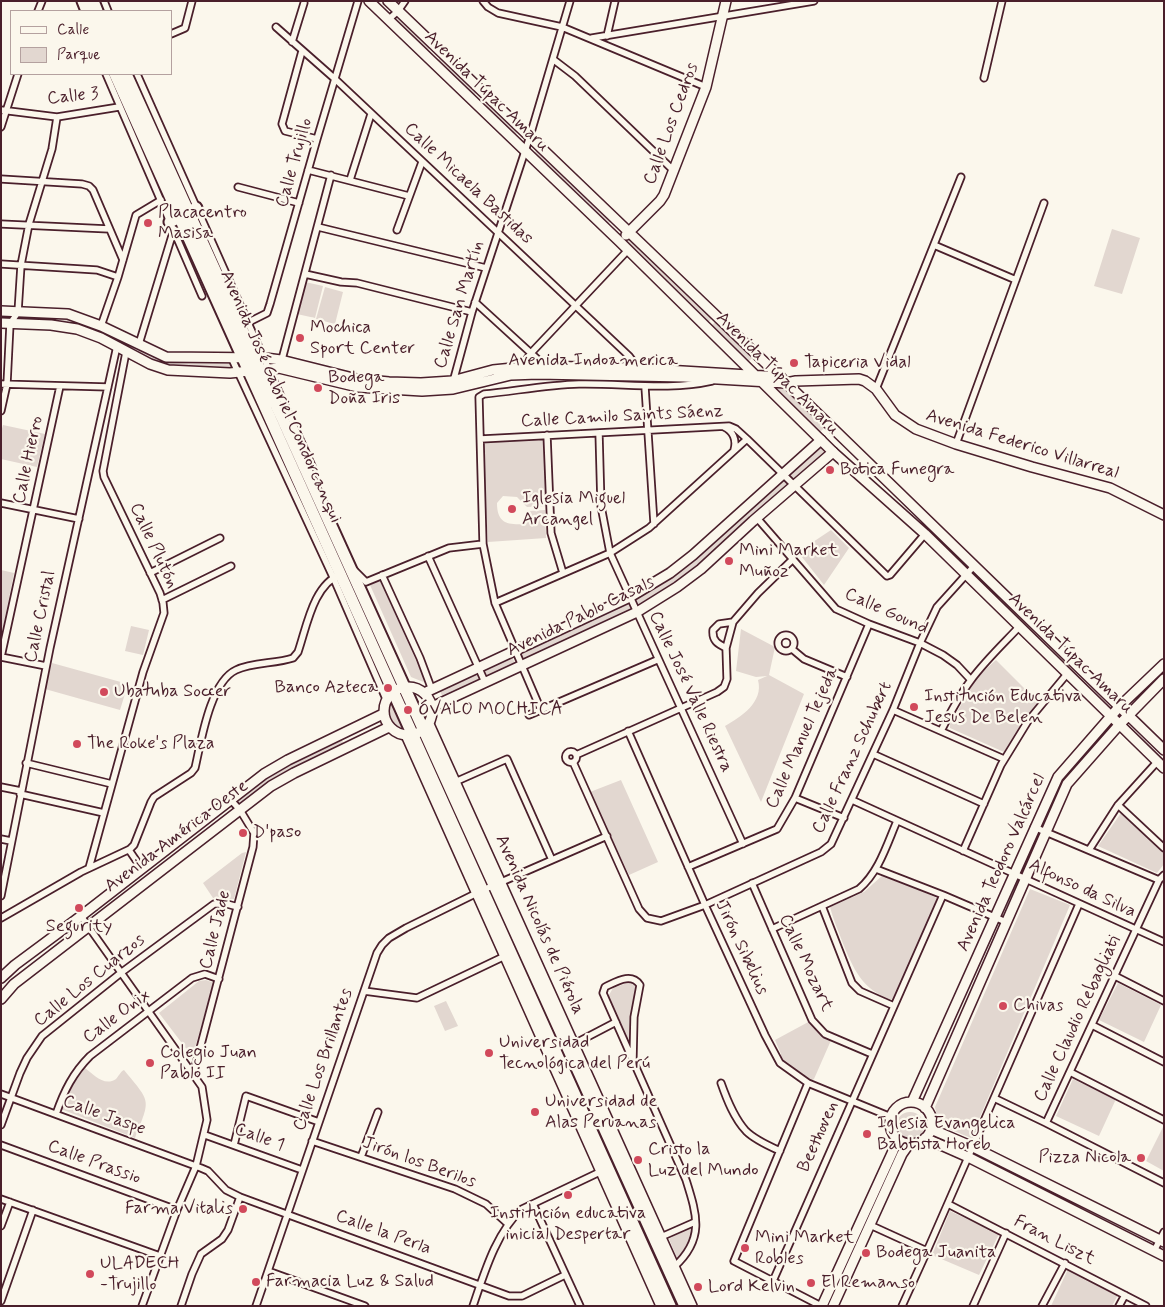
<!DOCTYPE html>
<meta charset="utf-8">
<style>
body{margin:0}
#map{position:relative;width:1165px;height:1307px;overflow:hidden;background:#fbf7ec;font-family:Mynerve,sans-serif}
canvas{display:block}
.frame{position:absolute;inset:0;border:2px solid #4a1f2b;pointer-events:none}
.legend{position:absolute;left:10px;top:10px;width:162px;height:65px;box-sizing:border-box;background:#fbf7ec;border:1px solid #b4a19f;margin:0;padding:6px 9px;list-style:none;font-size:15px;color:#4a1f2b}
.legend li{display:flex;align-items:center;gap:10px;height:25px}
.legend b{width:25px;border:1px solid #b4a19f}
</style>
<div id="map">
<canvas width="1165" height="1307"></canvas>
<div class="frame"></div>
<ul class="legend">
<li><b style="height:6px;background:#fbf7ec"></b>Calle</li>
<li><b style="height:14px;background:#e2d7d0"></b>Parque</li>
</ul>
</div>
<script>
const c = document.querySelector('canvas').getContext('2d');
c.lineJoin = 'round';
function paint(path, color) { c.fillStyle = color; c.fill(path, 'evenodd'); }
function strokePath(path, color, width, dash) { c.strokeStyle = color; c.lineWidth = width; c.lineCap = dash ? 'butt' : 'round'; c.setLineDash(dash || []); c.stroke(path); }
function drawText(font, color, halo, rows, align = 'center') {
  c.font = font + ' Mynerve,sans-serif'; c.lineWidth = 4.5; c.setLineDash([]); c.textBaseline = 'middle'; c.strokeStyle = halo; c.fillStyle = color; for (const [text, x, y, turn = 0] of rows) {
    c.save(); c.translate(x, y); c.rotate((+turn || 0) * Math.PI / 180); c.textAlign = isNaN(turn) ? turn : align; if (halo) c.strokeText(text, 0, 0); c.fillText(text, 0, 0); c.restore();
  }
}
paint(new Path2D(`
 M399,15L431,47L425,53L392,21Z
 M442,56L478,91L471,98L435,63Z
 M489,101L519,131L513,137L482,108Z
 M539,148L612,220L605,227L532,155Z
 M1112,229L1140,238L1122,294L1094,286Z
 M629,238L712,318L707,324L624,243Z
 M305,282L323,286L315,318L297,314Z
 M325,287L343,292L335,324L316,319Z
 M20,314L66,317L101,330L136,346L133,352L101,335L16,321Z
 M716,321L753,357L747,363L710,327Z
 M140,348L165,360L230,362L234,369L160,366L136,354Z
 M782,384L826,426L820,432L776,391Z
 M3,425L45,434L37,467L1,459V432Z
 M545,436L550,506L527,507L517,497L503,496L497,503C497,524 508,525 526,524L529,511L545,510L546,538L488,542L481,440Z
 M819,443L826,451L792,482L785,474Z
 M780,477L788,484L700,565L675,583L636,607L632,598L683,568Z
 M831,530L849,548L824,585L798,552Z
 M1,570L14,573L1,638Z
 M380,580L426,683L411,677L370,585Z
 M628,600L631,608L522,660L518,652Z
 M131,626L149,630L143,655L125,651Z
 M741,629L775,647L769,675L804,694L761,802L725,726C741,717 764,702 758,680L767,676L756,677L736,671Z
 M511,655L515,663L443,698L439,689Z
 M996,660L1040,704L1028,721L1018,729L1004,752L950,728V724L977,677Z
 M52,663L128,684L120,710L45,689Z
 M390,697L407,731H401C390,722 384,711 390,697Z
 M341,737L344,746L240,806L234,798L269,773Z
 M621,780L658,862L629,875L590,792Z
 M1121,813L1164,853V864L1157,873L1098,846Z
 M246,852L234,899L213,898L203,883L242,853Z
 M884,874L939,899L893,1000C862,991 853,968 842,941C838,930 833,919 830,907L864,892Z
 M1030,889L1070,905L971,1138L939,1125L935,1107Z
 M206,980L214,983L193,1054L191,1055L159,1013L199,981Z
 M633,981L638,982L636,1047L632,1049L609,1001V995L613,988Z
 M1118,983L1161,1005L1144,1042L1099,1020Z
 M446,1001L458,1026L445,1031L434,1006Z
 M812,1020L832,1038L814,1079L808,1083L790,1066L780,1063L781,1054L775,1040Z
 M85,1068C93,1074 104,1087 116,1079C119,1076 120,1072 124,1070C151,1103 151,1098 135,1138L61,1109L68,1091Z
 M1073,1079L1116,1099L1099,1136L1056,1116Z
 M896 1126a14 14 0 1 1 28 0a14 14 0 1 1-28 0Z
 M1164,1125V1171L1146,1161Z
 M950,1211L999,1234L979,1275L932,1255Z
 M689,1228L694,1230L684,1255L677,1258L669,1239Z
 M1069,1267L1119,1293L1112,1306H1051Z`), '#e2d7d0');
const street = new Path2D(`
 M104,1L108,11
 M483,1L488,7L498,13L562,27L706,87
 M38,11L42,1
 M388,20L398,11L405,1
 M276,27L335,79L629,356L632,360L633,368
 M171,34L185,28L192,1
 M607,36L615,1
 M592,38L814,1
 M292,42L304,3
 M302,51L282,124L285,131L317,139
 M554,60L575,76L674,171
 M106,74L202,296
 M137,74L312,466L307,473
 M984,78L1002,1
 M1,110L57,117L119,107
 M1,127L18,74
 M308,170L409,196
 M1,179L82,184L89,186L93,190L123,260
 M350,180L371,114
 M238,187L299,203
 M1,224L109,229
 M318,227L486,268
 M397,230L422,162
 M934,245L1016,280
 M1,264L97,270L118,277
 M305,274L341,282L357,283L472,312
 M475,302L545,366
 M249,322L267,313L270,304L317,139L358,1
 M101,326L118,277L136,215L161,200
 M139,344L174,229
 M232,359L333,577L386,699
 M281,363L331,175
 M522,366L531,353L628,250
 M453,382L472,312L530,136L570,1
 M1,384L108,387
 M645,387L654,524
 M876,389L961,177
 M1,411L7,384L10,324L18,312L21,265L29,224L52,149L57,117
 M724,427C733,431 737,440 734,450
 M599,433L601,506L610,553L743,844
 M547,435L551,533L563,573
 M481,439L729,426L736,429L747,439L887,576L890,575L925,534
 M956,444L1044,203
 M1,503L79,519
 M757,518L836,609L869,624L920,643L943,655L957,665L971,680
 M428,556L485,682
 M354,570L366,582L449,548L483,544
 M150,573L220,538
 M382,575L420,658L432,690
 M162,600L231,566
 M495,603L610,553L649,528L747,439
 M778 643a8 8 0 1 1 16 0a8 8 0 1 1-16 0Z
 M726,648C718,644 712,641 713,630L719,624L733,622
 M792,649L804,659L847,677
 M46,666L1,657L60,386
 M541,710L495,603L483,544L479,397L484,394C515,391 547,385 579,384C623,383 668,391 712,381
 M893,710L1004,759
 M529,715L657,660
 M628,731L705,905L765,1035L780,1063L808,1083L891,1117
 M941,731C950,713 959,696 971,680C985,661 1003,644 1019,627
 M565.5 757a5.5 5.5 0 1 1 11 0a5.5 5.5 0 1 1-11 0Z
 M873,754L984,804
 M576,755L717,692L724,687L727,679L726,648L733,622L758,593L793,559
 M573,762L639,909L647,918L661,921L705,905L821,852L831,844L893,710L920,643L937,607L974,566
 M26,763L112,784
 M455,782L507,759L552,860
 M1,787L21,791
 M20,794L104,813
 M795,798L844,818
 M852,800L1164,942
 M1118,805L1164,848
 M1034,827L1159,880
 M1,839L11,841
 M129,850L142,869
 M1089,850L1118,805L1157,762
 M963,851L1001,765L1028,721L1067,674
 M688,867L777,829L795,798L869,624
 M89,868L143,672L164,613L163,603L160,593L104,477L103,471L126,352
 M876,869L943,895L1006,922
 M752,883L812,1020L825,1034L872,1054
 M1,896L50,648L117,346
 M822,906L852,983L860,991L894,1006
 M81,916L202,1087L207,1120L196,1166L177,1210L142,1306
 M1,918L81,872L130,849L134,845L151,802L154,797L191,773L195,768C201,742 210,682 236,670C253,662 275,664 293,658L298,652C307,626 313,585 341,574
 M772,929L859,889C879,872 887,844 897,821
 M1115,976L1164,1001
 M364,991L417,998L505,956
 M1092,1025L1164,1062
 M572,1045L616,1022
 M633,1060L634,1017L640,985C631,972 616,982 605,987L603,993L686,1180C697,1215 705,1239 674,1267
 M1070,1072L1164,1120
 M193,1075L253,847L254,833L240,810L230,799
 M721,1083C727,1100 734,1118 746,1131C755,1140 769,1146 780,1151
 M808,1083L734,1261L821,1306
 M1,1094L201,1168L208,1171L226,1190L240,1197L509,1296H522L565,1275
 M994,1098L1046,1123L1164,1183
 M56,1114C64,1091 73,1073 90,1056L192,978L205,974L219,979
 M1046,1123L1159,880L1164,875
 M1,1125L20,1073L27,1058L42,1036L122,972L214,904H227L238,907
 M205,1135L302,1170
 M312,1141L455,1189L486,1204L508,1224
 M1,1145L177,1210
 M234,1145L246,1096L319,1122
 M361,1157L378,1112
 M1,1199L160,1256
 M533,1204L580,1306
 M948,1204L1146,1306
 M870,1225L927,1251
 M1,1226L10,1202
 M661,1237L695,1222
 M1154,1251L1164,1232
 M268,1271L365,1306
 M773,1281L943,895
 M1,1301L33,1210
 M181,1306L192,1274L201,1254L222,1239L228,1230L240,1197
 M256,1306L377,953L382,945L389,938L406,928L483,890L607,836
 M473,1306C484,1274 496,1232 522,1209L604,1170
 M902,1306L927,1251L1079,904
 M973,1306L1006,1233
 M1042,1306L1065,1263
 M1119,1306L1125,1295`);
const secondary = new Path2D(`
 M369,1L619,241L833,452L925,534L1164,768
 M388,1L779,376L1164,750
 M626,235L660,201L664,195L706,87L726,1
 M1,311L68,314L101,326L166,357L265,358L281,360L357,379L389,382L421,383L452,381L493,370L533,366L633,368L781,377
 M1,323L51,325L77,329L101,338L150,364L168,370L230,373L279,368L358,387L389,389L422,391L453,389L511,375L538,374L684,377L786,383L796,381L859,379L865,381L876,389L895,415L916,429L956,444L1032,467L1110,488L1164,515
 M429,724L692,1306
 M406,735L661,1306
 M912,1102L1058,777L1119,707L1164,664
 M890 1123a21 21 0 1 1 42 0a21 21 0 1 1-42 0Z
 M925,1108L1067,784L1119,725L1164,679
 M931,1129L973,1147L1164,1242
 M925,1138L968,1157L1164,1256
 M822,1306L893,1151L897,1138
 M833,1306L902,1154L909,1144`);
const primary = new Path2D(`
 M384 711a24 24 0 1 1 48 0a24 24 0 1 1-48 0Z
 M424,693L630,597L670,573L693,555L821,440
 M432,707L637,612L677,587L701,569L753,521L833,452
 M1,978L15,965L81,916L264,774L288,760L383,714
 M1,999L14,984L271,786L294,773L389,727`);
const highway = new Path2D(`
 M83,1L87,11
 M93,1L97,11
 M115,74L670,1306
 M126,74L685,1306
 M170,222L196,208`);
strokePath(street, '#4a1f2b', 9);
strokePath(secondary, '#4a1f2b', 12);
strokePath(primary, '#4a1f2b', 12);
strokePath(highway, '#4a1f2b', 15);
strokePath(street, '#fbf7ec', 5.5);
strokePath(secondary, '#fbf7ec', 9);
strokePath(primary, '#fbf7ec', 9);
strokePath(highway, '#fbf7ec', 11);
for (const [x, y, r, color] of [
 [148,223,5,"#d1495b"],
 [300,338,5,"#d1495b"],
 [794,363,5,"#d1495b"],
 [318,388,5,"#d1495b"],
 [830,470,5,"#d1495b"],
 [512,509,5,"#d1495b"],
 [729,561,5,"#d1495b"],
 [388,688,5,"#d1495b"],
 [104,692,5,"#d1495b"],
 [914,707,5,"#d1495b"],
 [408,710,5,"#d1495b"],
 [77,744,5,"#d1495b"],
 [243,833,5,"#d1495b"],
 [79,908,5,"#d1495b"],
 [1003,1006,5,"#d1495b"],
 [489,1053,5,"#d1495b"],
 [150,1063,5,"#d1495b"],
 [535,1112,5,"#d1495b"],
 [867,1134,5,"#d1495b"],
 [1141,1158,5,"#d1495b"],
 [638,1160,5,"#d1495b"],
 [568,1195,5,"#d1495b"],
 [243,1209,5,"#d1495b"],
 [745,1248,5,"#d1495b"],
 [866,1253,5,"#d1495b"],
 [90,1274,5,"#d1495b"],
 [256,1282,5,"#d1495b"],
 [811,1283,5,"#d1495b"],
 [698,1287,5,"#d1495b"]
]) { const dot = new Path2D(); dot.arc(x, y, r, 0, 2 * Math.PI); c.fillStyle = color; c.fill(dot); strokePath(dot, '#fbf7ec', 2); }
drawText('18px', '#4a1f2b', '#fbf7ec', [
 ["Avenida Túpac Amaru",486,92,44],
 ["Calle 3",73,97,-6],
 ["Calle Los Cedros",672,124,-70],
 ["Calle Trujillo",295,163,-74],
 ["Calle Micaela Bastidas",468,184,43],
 ["Calle San Martín",460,305,-73],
 ["Avenida Indoamerica",593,361],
 ["Avenida Túpac Amaru",777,374,45],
 ["Avenida José Gabriel Condorcanqui",280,397,66],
 ["Calle Camilo Saints Sáenz",622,417,-3],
 ["Avenida Federico Villarreal",1022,445,17],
 ["Calle Hierro",29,460,-78],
 ["Calle Plutón",153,546,65],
 ["Calle Gound",886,612,24],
 ["Calle Cristal",41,617,-78],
 ["Avenida Pablo Casals",581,617,-26],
 ["Avenida Túpac Amaru",1070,654,44],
 ["Calle José Valle Riestra",690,692,65],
 ["Calle Manuel Tejeda",803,738,-66],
 ["Calle Franz Schubert",853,758,-65],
 ["Avenida América Oeste",177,837,-37],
 ["Avenida Teodoro Valcárcel",1002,863,-66],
 ["Alfonso da Silva",1082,889,25],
 ["Avenida Nicolás de Piérola",539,925,66],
 ["Calle Jade",216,930,-76],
 ["Jirón Sibelius",741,948,65],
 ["Calle Mozart",805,963,65],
 ["Calle Los Cuarzos",90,981,-39],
 ["Calle Onix",117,1017,-37],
 ["Calle Claudio Rebagliati",1078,1019,-65],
 ["Calle Los Brillantes",324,1060,-71],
 ["Calle Jaspe",104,1116,20],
 ["Beethoven",819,1137,-66],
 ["Calle 1",259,1138,20],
 ["Calle Prassio",94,1163,20],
 ["Jirón los Berilos",419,1163,20],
 ["Calle la Perla",383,1233,20],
 ["Fran Liszt",1054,1241,27]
]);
drawText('18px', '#4a1f2b', '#fbf7ec', [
 ["Placacentro",158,213],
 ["Masisa",158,234],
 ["Mochica",310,328],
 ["Sport Center",310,349],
 ["Tapiceria Vidal",804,363],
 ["Bodega",328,378],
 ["Doña Iris",328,399],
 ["Botica Funegra",840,470],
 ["Iglesia Miguel",522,499],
 ["Arcangel",522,520],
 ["Mini Market",739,551],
 ["Muñoz",739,572],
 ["Banco Azteca",378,688,"right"],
 ["Ubatuba Soccer",114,692],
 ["Institución Educativa",924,697],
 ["Jesus De Belen",924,718],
 ["ÓVALO MOCHICA",418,710],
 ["The Roke's Plaza",87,744],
 ["D'paso",253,833],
 ["Segurity",79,927,"center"],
 ["Chivas",1013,1006],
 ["Universidad",499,1043],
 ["Tecnológica del Perú",499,1064],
 ["Colegio Juan",160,1053],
 ["Pablo II",160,1074],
 ["Universidad de",545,1102],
 ["Alas Peruanas",545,1123],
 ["Iglesia Evangelica",877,1124],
 ["Babtista Horeb",877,1145],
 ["Cristo la",648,1150],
 ["Luz del Mundo",648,1171],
 ["Pizza Nicola",1131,1158,"right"],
 ["Farma Vitalis",233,1209,"right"],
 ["Institución educativa",568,1214,"center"],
 ["inicial Despertar",568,1235,"center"],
 ["Mini Market",755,1238],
 ["Robles",755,1259],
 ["Bodega Juanita",876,1253],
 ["ULADECH",100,1264],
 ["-Trujillo",100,1285],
 ["Farmacia Luz & Salud",266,1282],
 ["El Remanso",821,1283],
 ["Lord Kelvin",708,1287]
], 'left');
</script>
